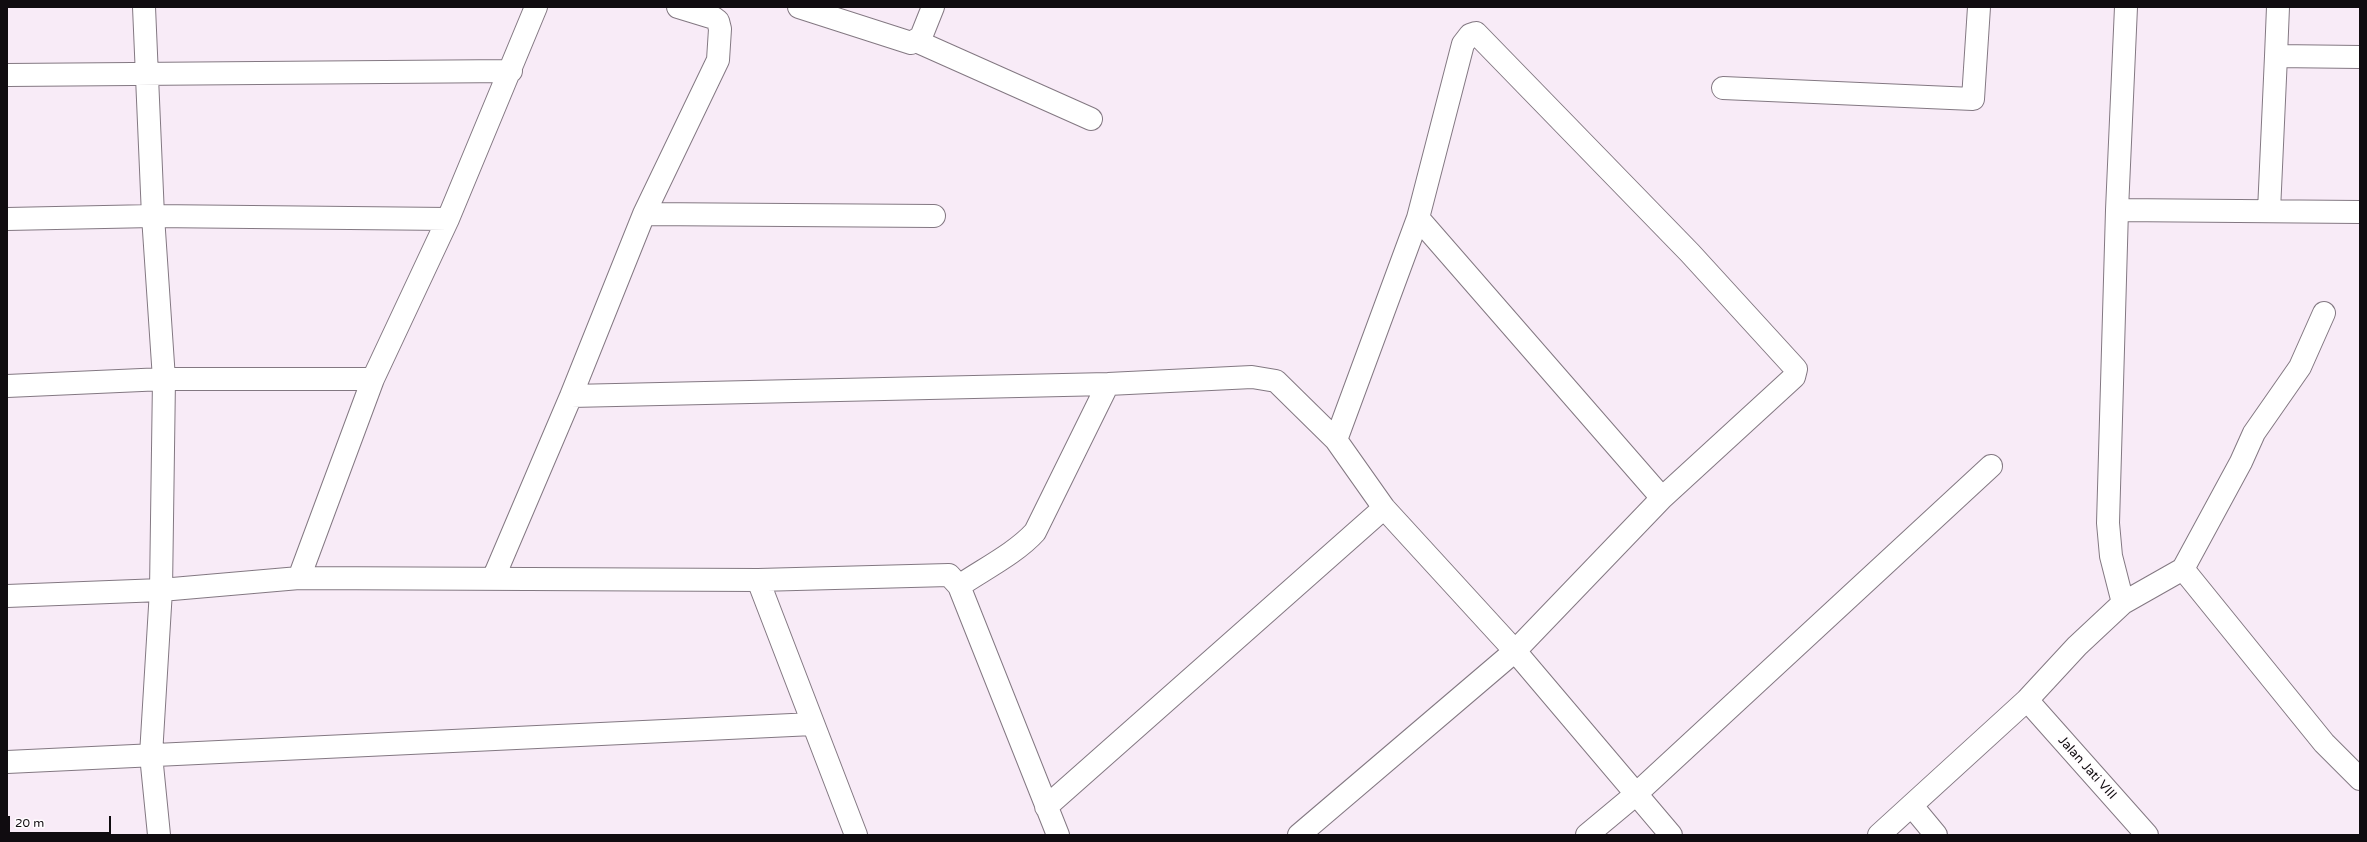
<!DOCTYPE html>
<style>
body{margin:0}
#map{position:relative;width:2367px;height:842px;overflow:hidden;background:#f8ebf7;font-family:"Varela Round",sans-serif}
canvas{display:block}
.frame{position:absolute;inset:0;border:8px solid #100c10;pointer-events:none}
.scale{position:absolute;left:8px;top:816px;width:103px;height:18px;box-sizing:border-box;border:2px solid #100c10;border-top:0;padding-left:5px;font-size:12px;line-height:14px;white-space:nowrap;color:#100c10;-webkit-text-stroke:3px #fffcfe;paint-order:stroke}
</style>
<div id="map">
<canvas width="2367" height="842"></canvas>
<div class="frame"></div>
<div class="scale">20 m</div>
</div>
<script>
const c = document.querySelector('canvas').getContext('2d');
c.lineJoin = 'round';
function strokePath(path, color, width, dash) { c.strokeStyle = color; c.lineWidth = width; c.lineCap = dash ? 'butt' : 'round'; c.setLineDash(dash || []); c.stroke(path); }
function drawText(font, color, halo, rows, align = 'center') {
  c.font = font + ' "Varela Round",sans-serif'; c.lineWidth = 3; c.setLineDash([]); c.textBaseline = 'middle'; c.strokeStyle = halo; c.fillStyle = color; for (const [text, x, y, turn = 0] of rows) {
    c.save(); c.translate(x, y); c.rotate((+turn || 0) * Math.PI / 180); c.textAlign = isNaN(turn) ? turn : align; if (halo) c.strokeText(text, 0, 0); c.fillText(text, 0, 0); c.restore();
  }
}
const street = new Path2D(`
 M144,7L153,216L164,379L161,590L151,755L159,835
 M799,7L911,43L921,37L933,7
 M916,41L1091,119
 M2276,56L2278,7
 M7,75L511,71
 M1723,88L1973,99L1979,7
 M2117,210L2360,212
 M2269,211L2276,56L2360,57
 M644,214L934,216
 M1418,218L1662,498
 M7,219L153,216L448,219
 M7,386L164,379H373
 M571,396L1108,384L1252,377L1276,381L1336,440L1384,508L1515,651L1671,835
 M2183,569L2241,462L2254,433L2300,367L2324,313
 M299,578L373,379L448,219L536,7
 M493,579L571,396L644,214L718,60L720,29L718,21L714,18L678,7
 M758,580L856,835
 M959,586C984,569 1016,553 1035,532L1108,384
 M7,596L161,590L299,578L758,580L949,575L959,586L1058,835
 M2123,603L2111,556L2108,523L2117,210L2126,7
 M2027,700L2147,835
 M7,762L813,724
 M1912,806L1936,835
 M1046,807L1384,508
 M1299,835L1515,651L1662,498L1794,377L1796,369L1690,253L1476,33L1470,35L1463,44L1418,218L1336,440
 M1587,835L1635,795L1991,466
 M1879,835L2027,700L2077,646L2123,603L2183,569L2324,743L2360,779`);
strokePath(street, '#837882', 24);
strokePath(street, '#fff', 22);
drawText('13px', '#100c10', '#fffcfe', [
 ["Jalan Jati VIII",2087,768,48]
]);
</script>
